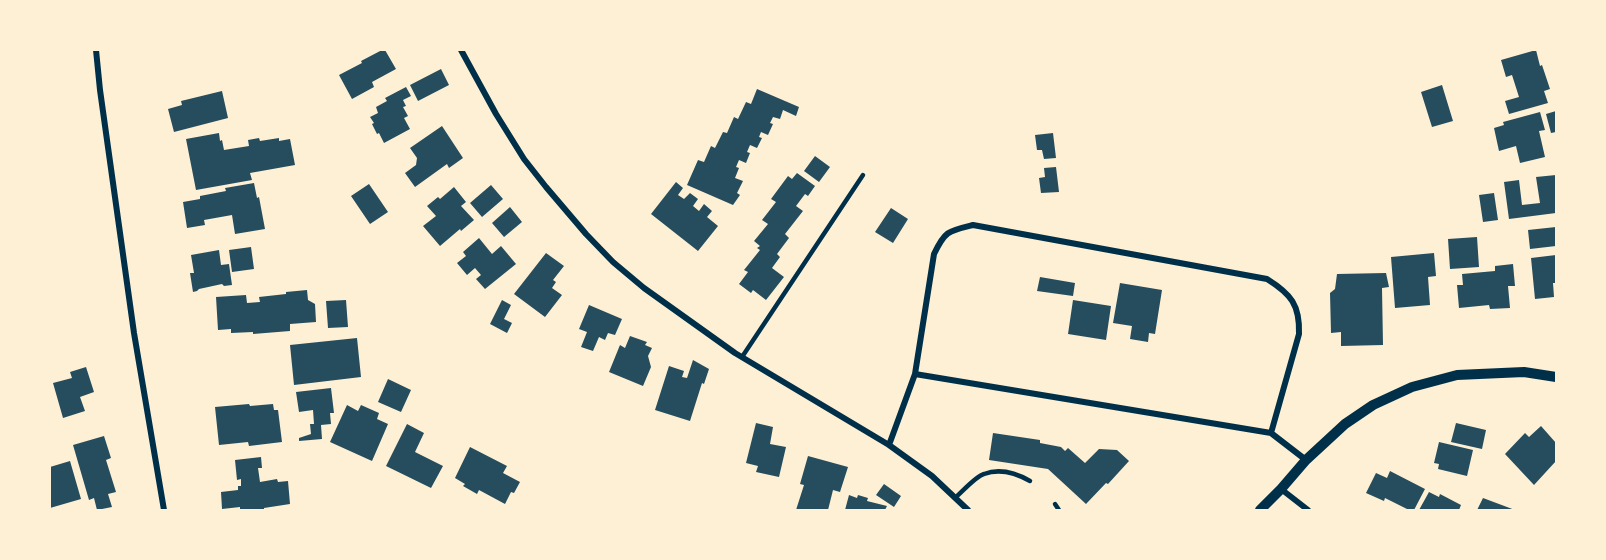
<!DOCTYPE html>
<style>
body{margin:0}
#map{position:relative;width:1606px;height:560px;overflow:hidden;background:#fdf0d5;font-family:"Fira Sans",sans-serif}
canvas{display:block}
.frame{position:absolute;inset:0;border:51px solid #fdf0d5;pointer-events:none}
</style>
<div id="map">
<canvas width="1606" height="560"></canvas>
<div class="frame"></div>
</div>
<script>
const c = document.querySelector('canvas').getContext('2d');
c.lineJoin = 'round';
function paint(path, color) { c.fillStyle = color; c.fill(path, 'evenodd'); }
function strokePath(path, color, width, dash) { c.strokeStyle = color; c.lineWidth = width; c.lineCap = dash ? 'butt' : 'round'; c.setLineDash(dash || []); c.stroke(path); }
paint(new Path2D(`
 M382,50H385L396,69L372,82L374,87L352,99L339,75L362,63L361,61Z
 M1536,50L1540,66L1542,65L1550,89L1544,91L1548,103L1509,114L1505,101L1519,97L1512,75L1506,77L1501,60Z
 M441,69L449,85L418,101L410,85Z
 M1442,85L1453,121L1432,127L1421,92Z
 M406,87L411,96L403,100L406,106L403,107L408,116L404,118L410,129L384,143L379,133L377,134L372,124L374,123L370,117L378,113L376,107L387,101L385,98Z
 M757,89L799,107L796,116L783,110L780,119L773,117L770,123L773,124L768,135L761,132L759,137L762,138L757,148L750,145L747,152L750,153L746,163L739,160L736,167L739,168L735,178L743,181L737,193L740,195L733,205L687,185L698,160L704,162L711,146L715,148L723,132L727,133L734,117L738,119L746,102L751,104Z
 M222,91L228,118L174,132L168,109L182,105L181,101Z
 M1556,111V132L1551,133L1546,114Z
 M1540,112L1545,130L1539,131L1545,157L1520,163L1516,146L1499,151L1494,128L1504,125L1503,122Z
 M442,126L463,158L449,168L447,164L415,187L405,173L416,165L417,158L410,148Z
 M219,133L220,141L222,140L224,150L249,146L248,140L259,138L260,141L279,138V141L290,139L295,165L250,173L252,180L196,190L186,139Z
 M1053,133L1056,158L1044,159L1042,150H1037L1035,135Z
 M815,156L830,167L819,182L804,171Z
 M1056,167L1059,192L1041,193L1039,178L1045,177L1044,168Z
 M797,173L815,186L808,196L805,194L796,206L803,211L785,234L789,238L777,254L780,257L772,268L784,277L766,300L753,290L751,293L739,284L748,272L744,270L760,250L757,248L760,246L754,241L768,224L762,220L776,202L771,199L788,176L792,179Z
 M1556,175V213L1509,219L1504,182L1519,180L1522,205L1540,203L1536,177Z
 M676,182L683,188L678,195L684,199L690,193L698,199L693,206L699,211L704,204L712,211L707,217L718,226L698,251L651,214Z
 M254,183L257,198L259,197L265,229L235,234L232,215L204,220L205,225L187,228L183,202L200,199V196L226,191L225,188Z
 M369,184L388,212L370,224L351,196Z
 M491,185L503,199L482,217L470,203Z
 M454,187L466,202L461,206L474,220L461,231L460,229L440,246L423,226L436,216L427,206L438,197L440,199Z
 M1494,193L1498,220L1483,222L1479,195Z
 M510,207L522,222L504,237L492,223Z
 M891,208L908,219L893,243L875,232Z
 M1556,227V246L1530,249L1528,230Z
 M1477,237L1479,267L1450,269L1448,239Z
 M479,238L492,254L501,246L516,264L485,289L476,279L481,275L475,268L467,275L457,263L466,256L463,252Z
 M251,247L254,269L232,272L229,250Z
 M219,250L221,265L229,264L232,285L224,286L222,284L199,289L197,291L193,292L190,273H194L191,255Z
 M546,253L564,266L553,280L556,282L552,288L562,295L545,317L514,294Z
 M1434,253L1436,276L1428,277L1430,305L1395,308L1391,257Z
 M1556,255V283H1553L1554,297L1535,299L1531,258Z
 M1513,264L1515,286H1508L1510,308L1490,309L1489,305L1459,308L1457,285H1463L1462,274L1495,271V266Z
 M1386,273L1389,287L1382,288L1383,345L1341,346V332L1331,333L1330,293L1335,289L1337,274Z
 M1040,277L1075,283L1073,296L1037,291Z
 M1120,283L1162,290L1155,334L1149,333L1148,342L1130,339L1132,326L1113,323Z
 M307,290L308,300L315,304L316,322L290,324V331L253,334V332L231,333V329L218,330L216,297L246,295L247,303L260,302L259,297L286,294V292Z
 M346,300L348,327L328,328L326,301Z
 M502,300L511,305L504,319L512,323L507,333L490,324Z
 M1073,300L1111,306L1106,340L1068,334Z
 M589,305L622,319L615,335L608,333L605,340L599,337L593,351L581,347L587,332L579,329Z
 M630,336L647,342L645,345L652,348L648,356L651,367L643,386L609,372L620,345L625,348Z
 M357,338L361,377L294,385L290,345Z
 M693,360L709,369L704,384L702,383L690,421L655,410L669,366L684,371L682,377L687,378Z
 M86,367L94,392L80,397L85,411L63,418L53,383L72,378L70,372Z
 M388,379L411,390L401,412L378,402Z
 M331,388L334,413H330L331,424L321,425L322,439L299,441V438L311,434L310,424H314L313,410L299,412L296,392Z
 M249,404L250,406L273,404L274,410H278L282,442L249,446L248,442L219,445L215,407Z
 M347,405L358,411L361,405L379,413L377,419L388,424L372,461L330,442Z
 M756,423L773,427L770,444L786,447L779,477L756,472L758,466L746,463Z
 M1456,423L1486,430L1482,449L1451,442Z
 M407,424L424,433L415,452L443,466L431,488L386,466Z
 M1541,426L1556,443V461L1534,485L1505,454L1525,433L1529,437Z
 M993,433L1040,440V443L1061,447L1065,451L1068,448L1085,463L1099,449L1117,450L1129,461L1108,484L1106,483L1086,504L1048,469L989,460Z
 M104,436L111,458L106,460L116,492L108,494L112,507L97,510L94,498L89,500L73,445Z
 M1439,442L1473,450L1467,476L1438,469L1439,464L1434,463Z
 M470,447L507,466L503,473L520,482L514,493L511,492L505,504L479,490L477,494L463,486L465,484L455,478Z
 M808,456L848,467L840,492L833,490L828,510H796L804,485L800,484Z
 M261,457L262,468H258L260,482L277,479L278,482L288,481L290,504L264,508V510H240V507L222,509L221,492L238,490V486H241V479L237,480L235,460Z
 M70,461L81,499L50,508V467Z
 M1390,471L1425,489L1414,510H1409L1385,498L1384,501L1366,493L1376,473L1387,478Z
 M884,484L901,496L894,507L876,495Z
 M1429,492L1439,497L1440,494L1461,505L1459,510H1419Z
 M849,495L857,498L858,495L868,498L867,501L887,506L885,510H845Z
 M1483,498L1515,510H1477Z`), '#264d5e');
strokePath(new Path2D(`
 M742,357L863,175
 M955,498C962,492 976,476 984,474C1000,468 1016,473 1030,481
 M1055,504L1059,510`), '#003049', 4.5);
strokePath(new Path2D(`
 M96,50L100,90L134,333L164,510
 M461,50L496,114L524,159L546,187L586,234L613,262L644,288L735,353L889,445L932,476L968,510
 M915,374L1271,433L1306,460
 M889,445L915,374L934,254C945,231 948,231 973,225L1267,279C1291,294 1300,305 1299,334L1271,433
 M1281,489L1308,510`), '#003049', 6);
strokePath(new Path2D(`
 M1260,510L1281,489L1306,460L1345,424L1373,405L1412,387L1457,375L1524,372L1556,377`), '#003049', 10);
</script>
